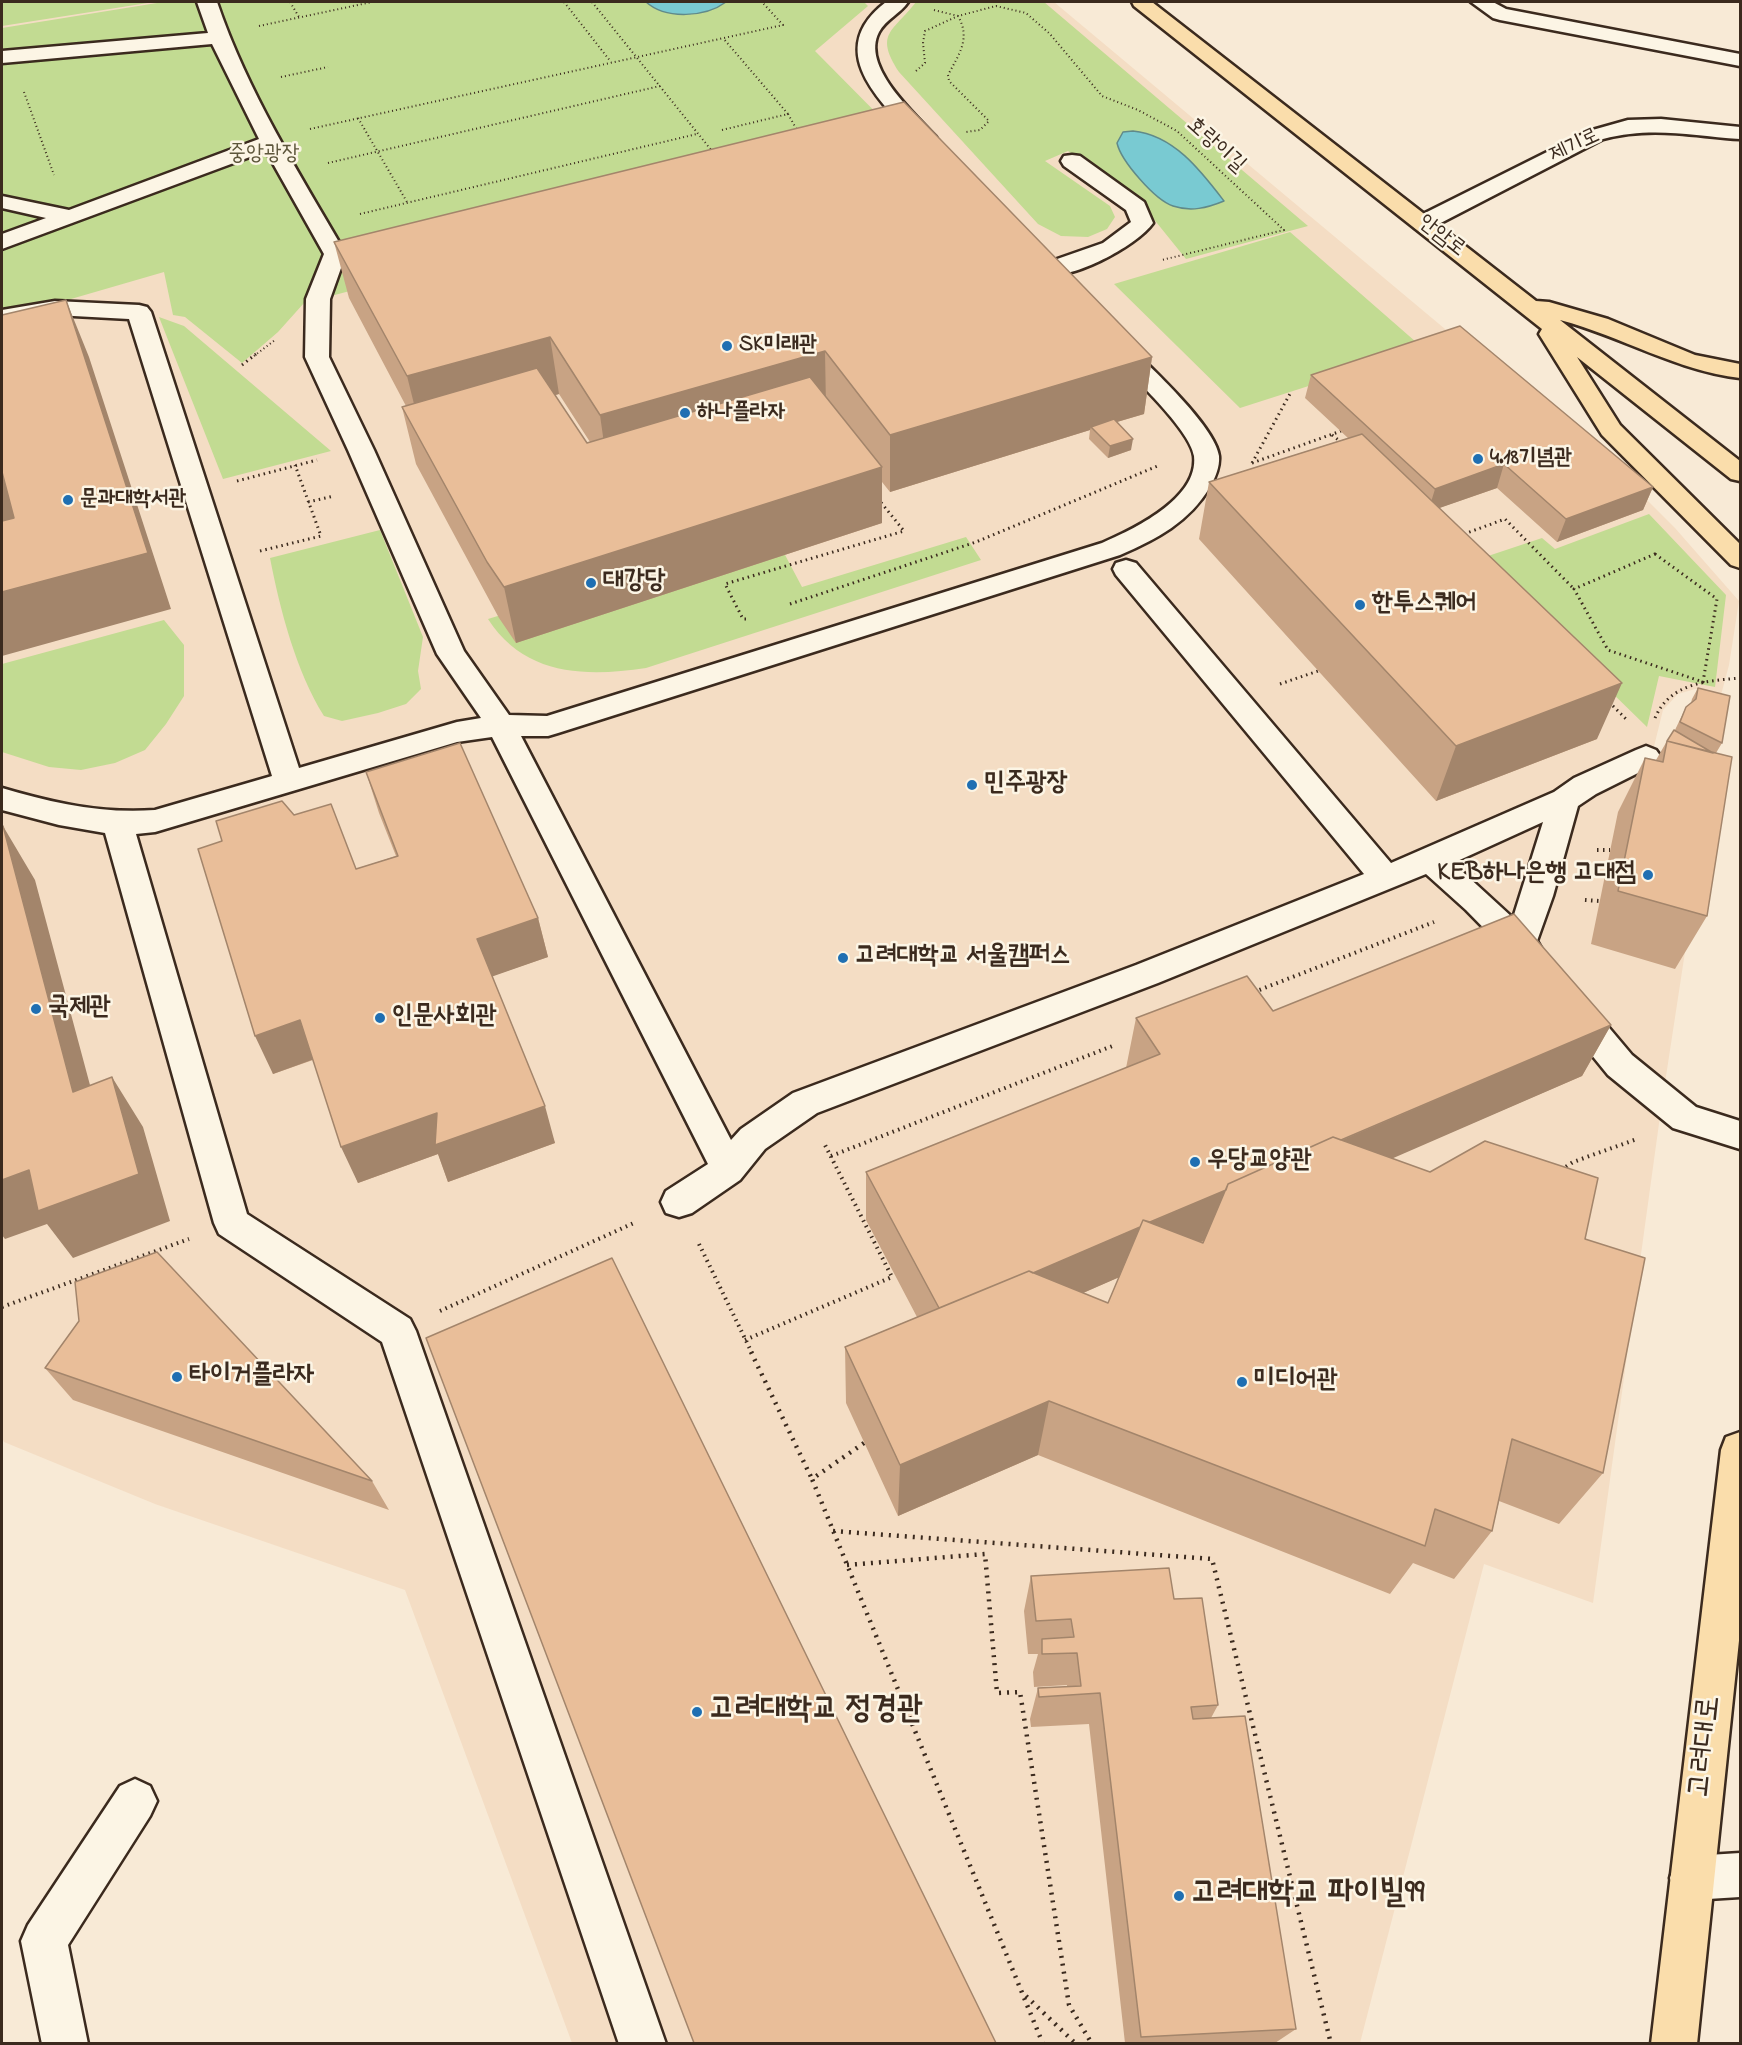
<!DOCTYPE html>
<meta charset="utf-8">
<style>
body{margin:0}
#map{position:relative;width:1742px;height:2045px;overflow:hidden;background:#f8ead6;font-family:"Indie Flower",sans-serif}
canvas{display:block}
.frame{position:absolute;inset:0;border:3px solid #3b2a1e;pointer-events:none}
</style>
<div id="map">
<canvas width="1742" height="2045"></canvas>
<div class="frame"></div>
</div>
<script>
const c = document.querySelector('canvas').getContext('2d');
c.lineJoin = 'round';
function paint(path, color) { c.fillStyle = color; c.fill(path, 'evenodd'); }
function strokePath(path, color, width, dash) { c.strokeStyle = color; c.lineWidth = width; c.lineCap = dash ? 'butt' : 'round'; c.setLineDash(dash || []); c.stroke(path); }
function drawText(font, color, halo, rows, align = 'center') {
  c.font = font + ' "Indie Flower","Poor Story",sans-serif'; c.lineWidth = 5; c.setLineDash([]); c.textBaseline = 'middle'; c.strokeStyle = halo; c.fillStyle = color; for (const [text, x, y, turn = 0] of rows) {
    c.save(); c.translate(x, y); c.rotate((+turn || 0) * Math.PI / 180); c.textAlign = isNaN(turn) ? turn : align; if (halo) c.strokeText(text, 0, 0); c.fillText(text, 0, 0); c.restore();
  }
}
paint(new Path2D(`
 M2,2H1054L1634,487L1675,528L1739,601L1729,665L1721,695L1695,689L1678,694L1663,710L1643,791L1707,808L1661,1109L1593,1603L1484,1564L1360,2043H572L405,1590L155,1504L4,1442L2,1437Z`), '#f4ddc4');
paint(new Path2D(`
 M2,2H154L2,26Z
 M163,2H864L868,6L815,51L908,145L304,303L278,332L242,363L185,317L173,315L164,272L2,319V28Z
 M916,2H1044L1308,226L1186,259L1140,202L1068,151L1045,161L1110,206L1115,217L1107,229L1088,237L1061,236L1038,224L899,72C874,33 893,32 916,2Z
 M1290,232L1424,349L1240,408L1114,284Z
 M159,317L184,326L331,451L223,479Z
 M1649,514L1726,595L1715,687L1659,676L1647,727L1476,560L1542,538L1555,549Z
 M380,530L423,637L418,671L421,689L406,704L378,713L342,721L324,716C296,671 280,610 270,558Z
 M775,536L802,587L966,537L981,560L646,668C585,677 525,676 488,619L734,543Z
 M164,620L184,645V696L166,724L145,750L115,763L81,770L49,767L2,752V664Z`), '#c2db92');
const water = new Path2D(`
 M646,2H726C706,17 666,20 646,2Z
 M1133,131C1174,135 1201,171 1224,201C1207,208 1191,212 1173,206C1155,200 1121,161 1117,143L1123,132Z`);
paint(water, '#79cad2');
strokePath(water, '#608a8a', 1.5);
const minor = new Path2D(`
 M197,2H217C247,91 299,173 346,254L330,299L329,357L374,450L464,651L509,715L547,716L1102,543C1132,530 1199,499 1194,456C1190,429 1130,374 1110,353L1106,348L1110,343L1118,341L1126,343C1149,366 1215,426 1219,456C1220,467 1215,478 1210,487C1189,522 1157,539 1120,555L558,733L548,736H521L731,1140L741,1129L793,1093L1136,965L1364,874L1116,575L1113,569L1116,563L1126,560L1136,563L1391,863L1554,792L1574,778L1636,750L1646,746L1656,750L1661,757L1656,764L1596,794L1578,806L1553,896L1537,941L1544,953L1539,962L1528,966L1517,962L1466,910L1426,874L1158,983L817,1113L765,1149L740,1180L692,1213L679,1217L666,1213L661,1202L666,1191L708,1164L492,737L457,742L155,832L136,834L247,1214L410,1319L416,1331L666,2044H619L382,1342L219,1234L214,1223L105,833L59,825L2,810V788C53,803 102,814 155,810L272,776L129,319L55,315L2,324V310L55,301L139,305L147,307L151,312L299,768L457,722L481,718L437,654L348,450L305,357L306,299L324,254L266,151L2,249V234L46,218L2,208V196L69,210L259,139L212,44L2,63V51L208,33ZM1543,822L1513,918L1453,863Z
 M886,2H908C900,14 886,19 879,32C861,66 912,111 932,133L936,137L932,141L925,143L918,141C879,101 823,50 886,2Z
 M1471,2H1493L1506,9L1740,54V66L1500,20L1493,18Z
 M1661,119L1740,127V139C1691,136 1653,126 1603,139L1431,228L1423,230L1415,228L1412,223L1415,218L1589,131L1628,120Z
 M1072,155L1080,156L1144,202L1153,223C1136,247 1068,282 1040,275L1037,270L1040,265L1103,243L1131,222L1126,210L1064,166L1061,161L1064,156Z
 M1572,994L1584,998L1632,1055L1696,1107L1740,1121V1149L1673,1128L1608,1075L1560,1016L1556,1007L1560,998Z
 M135,1779L150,1786L157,1801L150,1816L68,1945L88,2044H42L21,1941L28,1925L120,1786Z
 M1740,1853V1897L1692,1900L1676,1894L1670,1878L1676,1862L1692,1856Z`);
const major = new Path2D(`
 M1132,2H1152L1536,301L1549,302L1608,319L1695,355L1740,364V378C1675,370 1623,337 1560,320L1740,461V481L1731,479L1577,357L1620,425L1740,544V568L1731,565L1602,435L1539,334L1542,329L1134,6Z
 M1740,1432V1631L1697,2044H1651L1721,1450L1726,1437Z`);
strokePath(minor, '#3b2a1e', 5);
strokePath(major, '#3b2a1e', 5);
strokePath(new Path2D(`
 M290,2L299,17
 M564,2L611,62
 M592,2L712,151
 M934,10L958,16L996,6L1026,13L1050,34L1102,96L1138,110L1177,131L1284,230L1162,260
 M259,26L372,2
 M916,71L925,63L923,43L925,31L958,16C971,39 959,54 948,75L949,81L989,121L980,130L966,132
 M281,77L328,67
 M24,92L54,175
 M788,114L798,132
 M358,118L407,202
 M310,129L783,25L762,2
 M722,130L788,114L723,38
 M328,163L660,86
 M360,214L697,134
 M254,356L275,340`), '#3b2a1e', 2, [1, 3]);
strokePath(new Path2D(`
 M242,365L256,354
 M1332,435L1341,442
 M1252,463L1291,392
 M1252,463L1341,431
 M237,481L317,460
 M308,502L334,496
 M1464,534L1505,519L1574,589
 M260,551L321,536L295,465
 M1655,554L1717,599L1703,682L1608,650L1574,589Z
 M790,604L976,542L1160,465
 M746,619H743L725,584L904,531L879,500
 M1280,684L1318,671
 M1609,702L1627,720
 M1655,718C1670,683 1706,681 1740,678`), '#3b2a1e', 3, [1.5, 4]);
strokePath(new Path2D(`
 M1597,850H1610
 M1585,900L1600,901
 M1254,992L1434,922
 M831,1156L1115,1045
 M1561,1170L1573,1162L1637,1139
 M699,1244L752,1353
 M2,1307L189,1239
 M440,1311L636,1222
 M745,1340L892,1277L825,1145`), '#3b2a1e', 4, [1.5, 4.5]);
strokePath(new Path2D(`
 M751,1352L812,1479
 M864,1443L812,1479L1043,2044
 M833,1531L1212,1559L1331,2044
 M847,1565L985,1554L997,1693L1020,1692L1069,2005L1092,2044
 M1026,1996L1076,2044`), '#3b2a1e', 4.5, [2, 6]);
paint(minor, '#fcf5e5');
paint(major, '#faddab');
paint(new Path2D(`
 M334,242L1152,357L1144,414L1117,422L1131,450L1108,458L1089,439L1090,430L890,492L882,482V523L516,643L499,618L416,464L402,407L406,406L349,298ZM559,394L590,442L587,443L555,395Z
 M1311,375L1653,487L1643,510L1557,542L1497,488L1439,508L1597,739L1436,801L1199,539L1209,482L1348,438L1305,398Z
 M1698,688L1722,743L1716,753L1707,916L1675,969L1591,944L1618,812L1645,758L1656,760L1667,741L1675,730L1686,707L1691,703L1692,699Z
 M366,772L538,918L548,957L492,976L555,1143L448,1182L438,1154L358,1183L313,1060L273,1074L222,841L294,815L356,869L396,856L379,813Z
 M1273,1011L1611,1025L1582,1076L1391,1158L1585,1239L1603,1473L1559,1524L1499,1501L1492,1531L1454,1579L1413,1563L1390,1594L1038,1455L898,1516L846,1403L845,1347L917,1317L866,1220V1172L1126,1068L1136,1018ZM1119,1277L1108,1303L1083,1293Z
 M45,1368L372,1481L389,1510L73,1400Z
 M1031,1576L1174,1599L1218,1705L1211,1718L1296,2029L1275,2043H1125L1089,1724L1031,1727L1030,1719L1038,1688L1067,1687V1685L1034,1687L1033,1672L1038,1654H1028L1024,1611Z`), '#c8a384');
paint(new Path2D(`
 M66,300L89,357L171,609L2,656V592Z
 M550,337L559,394L421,432L407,376Z
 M825,351L826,408L608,472L600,415Z
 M1152,357L1144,414L1093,429L1091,427L1090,430L890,492V435Z
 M1133,439L1131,450L1108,458L1110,446Z
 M1504,464L1497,488L1428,512L1435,489Z
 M882,467V523L516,643L504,587Z
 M2,471L28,526L2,533Z
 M1653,487L1643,510L1557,542L1566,519Z
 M1622,683L1597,739L1436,801L1456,746Z
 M3,826L35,880L105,1141L73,1092Z
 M538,918L548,957L488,978L477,939Z
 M300,1020L317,1058L273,1074L255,1036Z
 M1611,1025L1582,1076L938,1356L941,1312Z
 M112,1077L143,1127L170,1221L73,1258L47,1224L5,1239L2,1235V1180L29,1170Z
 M545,1106L555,1143L448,1182L438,1154L358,1183L341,1147L437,1113Z
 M1049,1401L1038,1455L898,1516L900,1465Z`), '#a3856b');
const building = new Path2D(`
 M904,102L1152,357L890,435L825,351L600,415L550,337L407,376L334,242Z
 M66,300L148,553L2,592V521L14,518L2,472V315Z
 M1460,326L1653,487L1566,519L1504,464L1435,489L1311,375Z
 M537,368L587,443L810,377L882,467L504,587L487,562L402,407Z
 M1114,419L1133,439L1110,446L1091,427Z
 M1362,434L1622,683L1456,746L1209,482Z
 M1698,688L1730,696L1722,743L1680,722L1686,707L1696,699Z
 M1674,730L1713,753L1667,741Z
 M1667,741L1732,757L1707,916L1618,891L1645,758L1663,762Z
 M460,743L538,918L477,939L545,1106L435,1145L437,1113L341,1147L300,1020L255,1036L198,849L222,841L216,821L282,801L294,815L331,804L356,869L398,856L366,772Z
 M3,826L73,1092L112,1077L139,1174L38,1211L29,1170L2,1180V827Z
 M1514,914L1611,1025L1341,1140L1333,1137L1228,1184L1226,1190L1150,1222L1143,1220L1140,1227L1033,1273L1029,1271L939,1308L866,1172L1160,1054L1136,1018L1247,976L1273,1011Z
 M1333,1137L1430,1172L1485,1141L1598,1178L1585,1239L1645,1258L1603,1473L1512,1439L1492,1531L1435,1509L1425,1546L1049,1401L900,1465L845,1347L1029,1271L1108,1303L1143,1220L1203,1243L1228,1184Z
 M157,1252L372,1481L45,1368L79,1321L75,1282Z
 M612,1258L996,2043H694L426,1338Z
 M1169,1568L1174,1599L1202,1598L1218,1705L1191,1707L1193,1719L1245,1716L1296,2029L1141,2037L1100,1693L1039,1697L1038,1688L1081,1686L1077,1653L1042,1654V1639L1074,1637L1071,1619L1036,1621L1031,1576Z`);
paint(building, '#e9be99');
strokePath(building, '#a3856b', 1.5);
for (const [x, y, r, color] of [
 [727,346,6,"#1f6fb2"],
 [685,413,6,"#1f6fb2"],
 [1478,459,6,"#1f6fb2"],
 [68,500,6,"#1f6fb2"],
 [591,583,6,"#1f6fb2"],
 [1360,605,6,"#1f6fb2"],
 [972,785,6,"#1f6fb2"],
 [1648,875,6,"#1f6fb2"],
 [843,958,6,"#1f6fb2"],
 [36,1009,6,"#1f6fb2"],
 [380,1018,6,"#1f6fb2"],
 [1195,1162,6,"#1f6fb2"],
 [177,1377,6,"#1f6fb2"],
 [1242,1382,6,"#1f6fb2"],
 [697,1712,6,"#1f6fb2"],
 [1179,1896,6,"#1f6fb2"]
]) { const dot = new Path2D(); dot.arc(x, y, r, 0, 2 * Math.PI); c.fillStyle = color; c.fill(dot); strokePath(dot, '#fcf5e5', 2); }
drawText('22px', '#3b2a1e', '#fcf5e5', [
 ["호랑이길",1215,146,42],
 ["제기로",1575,147,-25],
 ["안암로",1441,237,38]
]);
drawText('22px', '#5d563b', '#fcf5e5', [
 ["중앙광장",264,155]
]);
drawText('bold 22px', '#3b2a1e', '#fcf5e5', [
 ["SK미래관",739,346],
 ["하나플라자",697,413],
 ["4.18기념관",1490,459],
 ["문과대학서관",80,500]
], 'left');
drawText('bold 26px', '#3b2a1e', '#fcf5e5', [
 ["대강당",603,583],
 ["한투스퀘어",1372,605],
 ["민주광장",984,785],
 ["KEB하나은행 고대점",1636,875,"right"],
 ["고려대학교 서울캠퍼스",855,958],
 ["국제관",48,1009],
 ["인문사회관",392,1018],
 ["우당교양관",1207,1162],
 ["타이거플라자",189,1377],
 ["미디어관",1254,1382]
], 'left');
drawText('bold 32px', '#3b2a1e', '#fcf5e5', [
 ["고려대학교 정경관",709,1712],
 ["고려대학교 파이빌99",1191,1896]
], 'left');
drawText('32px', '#3b2a1e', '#fcf5e5', [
 ["고려대로",1707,1747,-84]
]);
</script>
